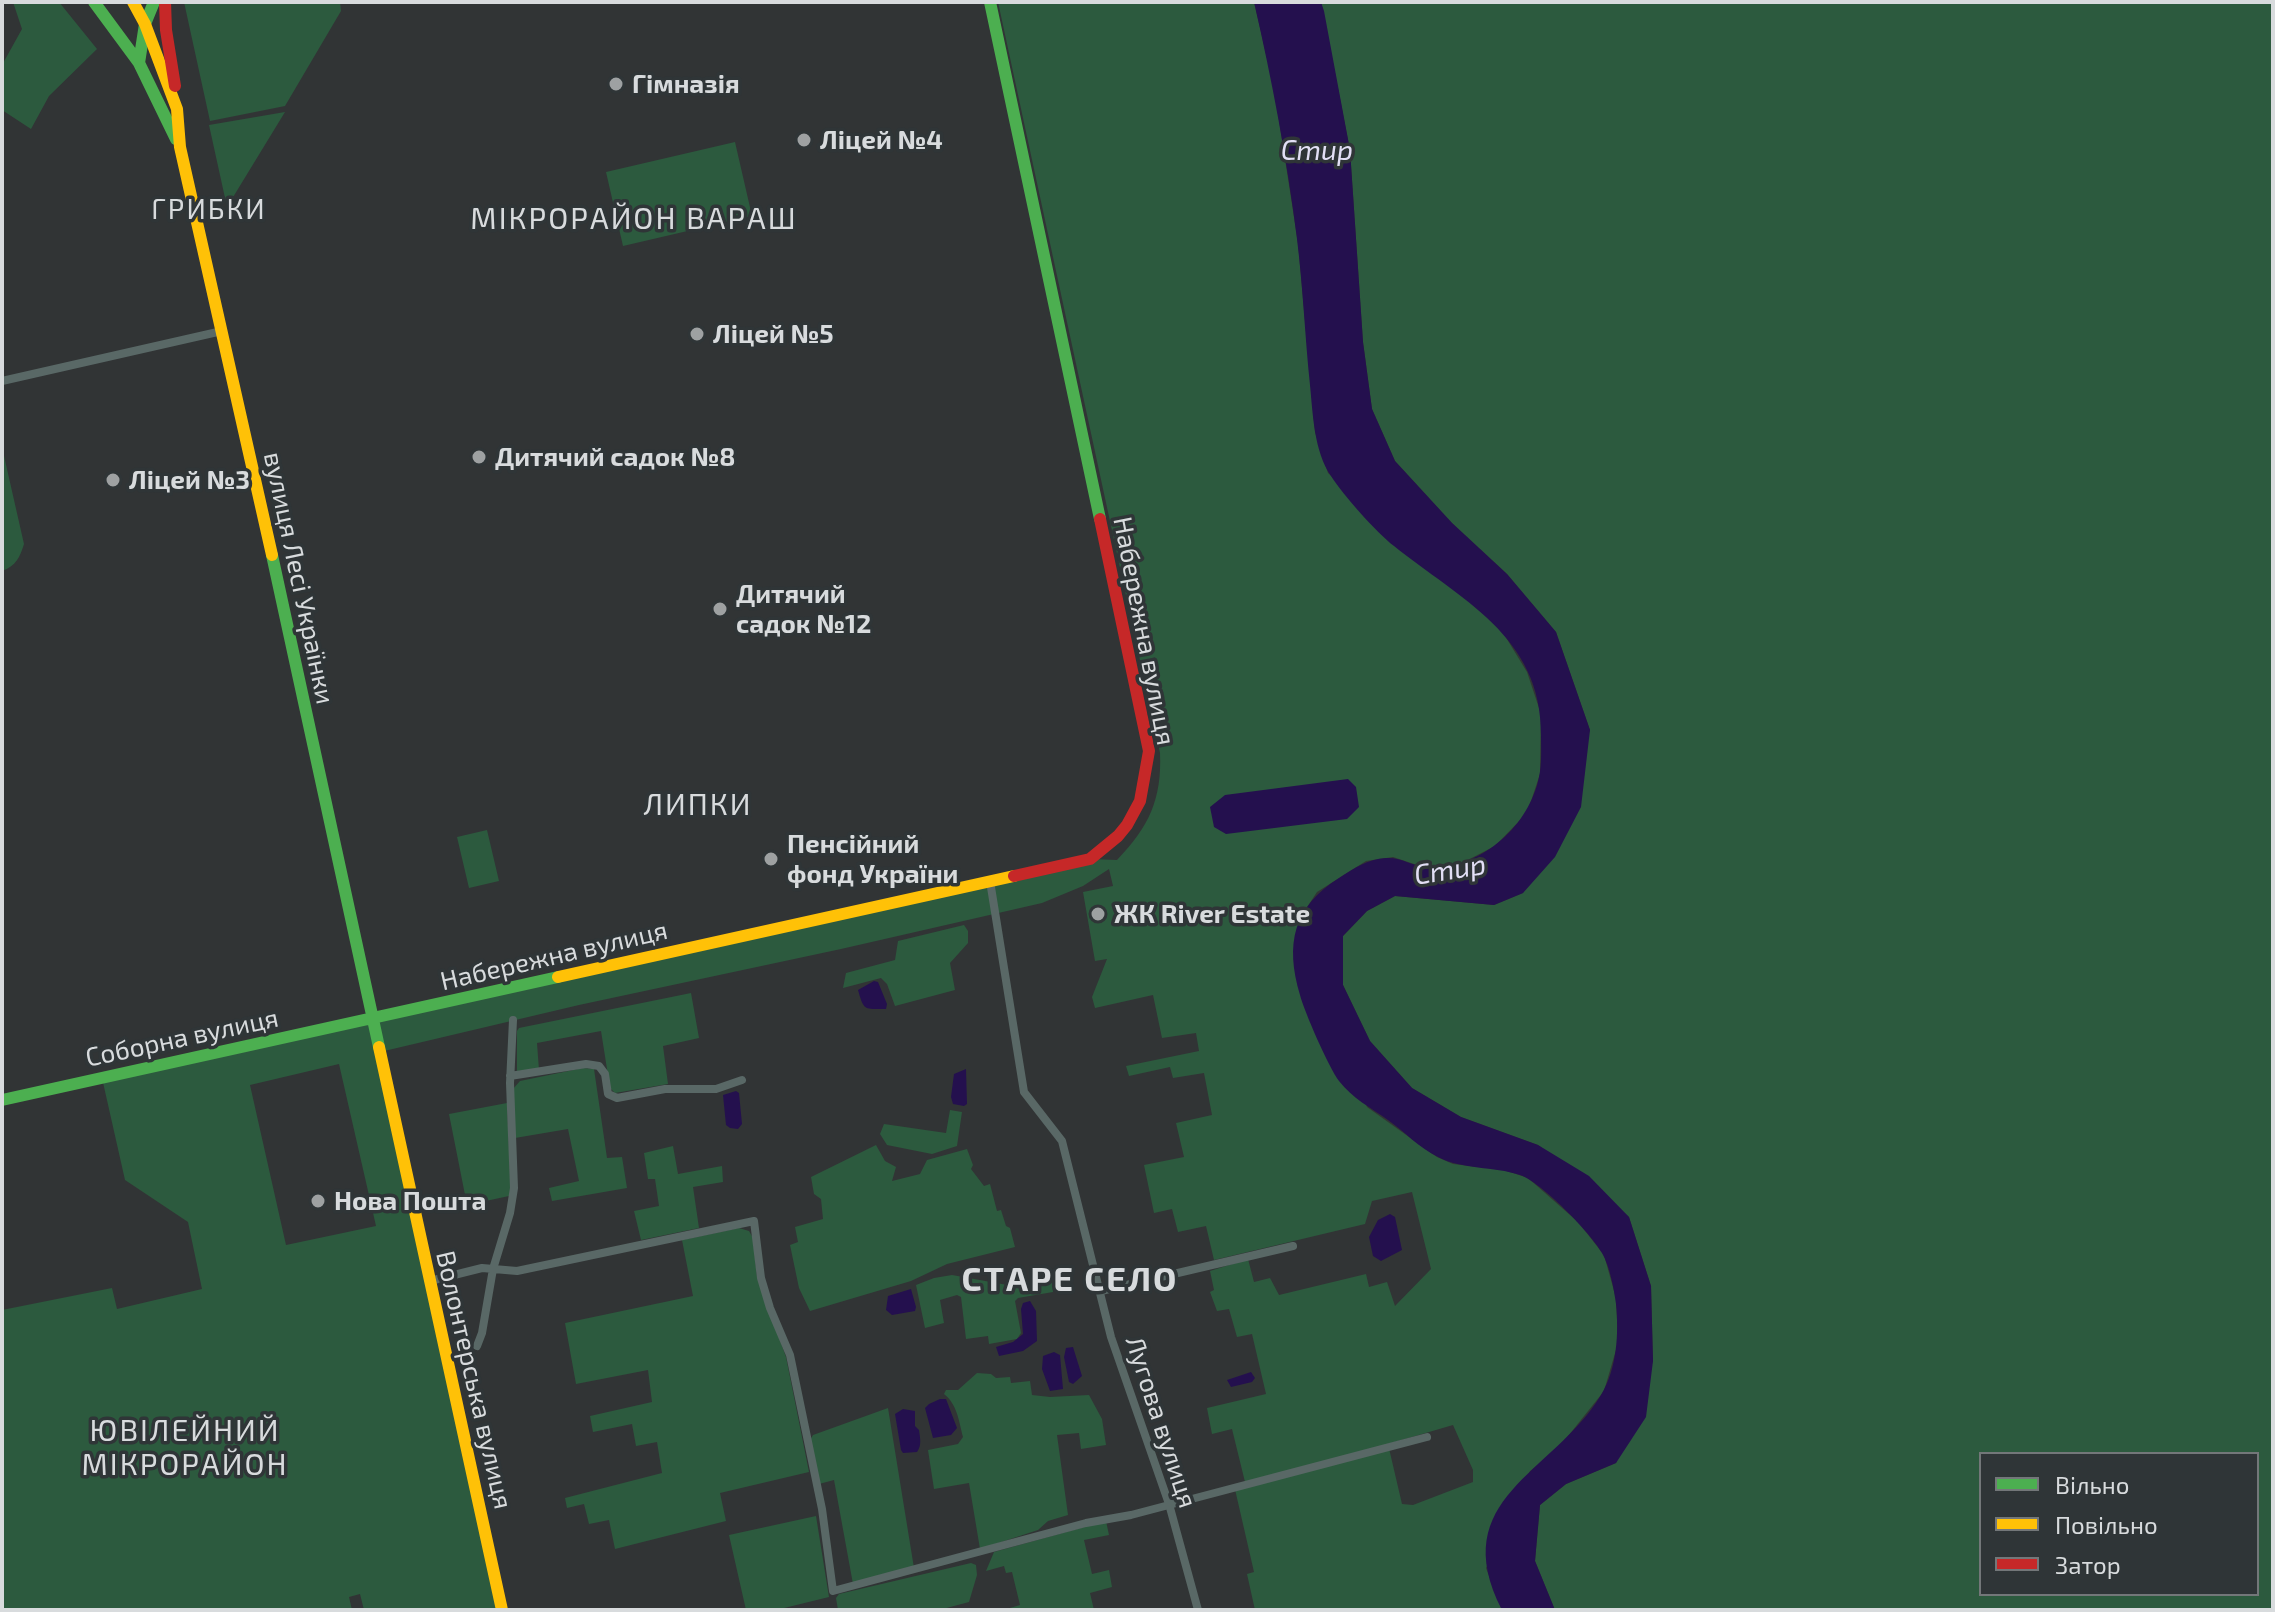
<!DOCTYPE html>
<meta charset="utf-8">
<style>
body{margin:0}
#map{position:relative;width:2275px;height:1612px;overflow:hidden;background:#313435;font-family:"Exo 2",sans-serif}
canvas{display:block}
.frame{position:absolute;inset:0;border:4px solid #d8dbdd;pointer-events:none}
.legend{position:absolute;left:1979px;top:1452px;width:280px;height:144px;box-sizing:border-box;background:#2f3537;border:2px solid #737779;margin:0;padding:10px 14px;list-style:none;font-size:24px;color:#d8dbdd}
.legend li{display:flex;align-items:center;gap:16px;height:40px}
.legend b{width:40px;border:2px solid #737779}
</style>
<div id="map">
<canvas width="2275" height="1612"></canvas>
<div class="frame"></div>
<ul class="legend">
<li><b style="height:10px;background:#4caf50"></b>Вільно</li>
<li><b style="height:10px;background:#ffc107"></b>Повільно</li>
<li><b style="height:10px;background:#c62828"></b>Затор</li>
</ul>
</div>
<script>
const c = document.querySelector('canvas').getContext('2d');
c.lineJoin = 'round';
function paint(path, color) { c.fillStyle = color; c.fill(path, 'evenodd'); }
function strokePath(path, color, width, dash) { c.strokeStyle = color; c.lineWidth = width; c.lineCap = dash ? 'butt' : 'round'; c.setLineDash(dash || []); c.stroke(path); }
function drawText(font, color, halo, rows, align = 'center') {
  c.font = font + ' "Exo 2",sans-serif'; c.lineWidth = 7; c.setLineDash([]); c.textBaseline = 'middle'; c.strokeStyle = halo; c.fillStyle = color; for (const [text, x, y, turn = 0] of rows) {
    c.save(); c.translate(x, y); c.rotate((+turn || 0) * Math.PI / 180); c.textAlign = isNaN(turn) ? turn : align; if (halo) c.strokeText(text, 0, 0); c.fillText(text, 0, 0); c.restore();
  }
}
paint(new Path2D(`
 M13,2H59L97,49L49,96L31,129L2,110V65L22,29Z
 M184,2H340L341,11L285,106L210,121Z
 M998,2H1254L1274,88L1298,243L1315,432L1328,473L1448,585L1481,610L1502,631L1527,672L1541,714L1540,774L1527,813L1495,846L1458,865L1423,867L1393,857L1366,861L1317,892L1298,921L1367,1107L1437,1157L1453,1164L1504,1170L1528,1178L1578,1222L1604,1255L1616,1298L1618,1343L1604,1391L1557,1450L1530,1471L1486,1568L1502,1610H1255L1247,1574L1254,1572L1234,1485L1245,1482L1232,1429L1212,1434L1207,1408L1266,1394L1252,1334L1237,1337L1229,1309L1217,1311L1210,1292L1214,1290L1210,1271L1248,1259L1254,1282L1270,1278L1279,1295L1366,1274L1369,1287L1387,1282L1395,1306L1431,1269L1412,1192L1372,1201L1365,1224L1214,1260L1206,1226L1178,1232L1172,1209L1154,1213L1144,1165L1184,1157L1176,1123L1212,1115L1204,1073L1173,1078L1170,1067L1129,1076L1126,1066L1199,1051L1196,1033L1162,1038L1153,995L1095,1008L1092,997L1107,959L1095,961L1083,892L1113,886L1109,869L1083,886L1042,903L841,949L579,1005L380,1052L502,1610H364L360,1594L349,1597L352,1610H2V1310L112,1288L117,1309L202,1289L188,1222L125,1180L102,1078L1090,859L1117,860C1149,827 1162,799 1160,753ZM339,1064L376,1226L286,1245L250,1085ZM1453,1425L1473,1470V1482L1413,1505L1402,1504L1388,1444Z
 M1321,2H2273V1610H1555L1535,1561L1540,1505L1566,1484L1616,1463L1653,1361L1651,1286L1629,1217L1538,1145L1461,1117L1412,1088L1370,1041L1343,985V936L1367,911L1395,896L1494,905L1523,893L1590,730L1556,632L1507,574L1452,523L1395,461L1372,409L1363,342L1350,150ZM1981,1454H2257V1594H1981Z
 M285,112L227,207L209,125Z
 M735,142L752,216L623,246L606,172Z
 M2,447L24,544C20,557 16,566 2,571Z
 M487,830L499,881L469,888L457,837Z
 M964,925L968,931V943L950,963L955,990L895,1006L887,984L881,978L843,988L846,973L895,960L898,941Z
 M691,993L699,1038L663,1046L668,1084L615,1093L610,1088L601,1031L537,1043L539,1070L517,1071V1031L519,1028Z
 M583,1068L594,1069L607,1158L622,1157L627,1188L552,1201L549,1188L579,1181L568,1129L515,1138L513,1089L520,1081Z
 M507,1103L511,1193L509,1196L467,1205L449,1114Z
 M950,1110L962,1112L957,1146L932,1154L887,1145L880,1134L884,1124L946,1133Z
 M876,1145L885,1161L896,1167L892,1181L920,1174L927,1160L967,1149L973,1165L971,1169L984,1186L990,1184L997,1211L1001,1210L1006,1226L1010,1228L1015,1247L947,1264L911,1281L810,1311L799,1288L790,1245L798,1242L795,1227L823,1219L821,1199L814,1194L811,1177Z
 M673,1146L678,1174L722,1166L723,1182L693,1187L699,1228L641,1240L634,1211L659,1206L655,1179H648L644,1153Z
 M739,1228L749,1231L753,1238L757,1277L786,1357L809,1472L720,1493L726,1521L615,1549L609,1520L589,1524L584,1504L567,1508L565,1498L662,1473L657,1442L636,1446L632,1424L593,1432L590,1416L652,1402L648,1370L576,1384L565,1323L693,1296L682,1240Z
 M952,1275L1013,1286L1052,1280L1053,1292L1018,1298L1015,1301L1021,1333L1017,1339L989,1344L988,1336L966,1339L961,1297L957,1295L940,1300L944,1323L925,1328L916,1285L934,1278Z
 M977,1373L991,1374L996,1378L1010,1377L1011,1383L1030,1381L1032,1395L1050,1397L1089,1395L1102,1419L1106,1445L1081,1449L1079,1433L1057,1435L1068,1515L1048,1521L1038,1530L980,1549L969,1483L934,1489L928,1450L958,1444L963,1437C959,1421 957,1404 944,1394L946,1390H958Z
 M888,1408L914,1568L853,1584L834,1480L819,1484L810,1440L813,1435Z
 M816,1516L829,1597L776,1610H746L729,1535Z
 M1106,1521L1109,1535L1084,1540L1092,1574L1109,1570L1112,1587L1090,1593L1094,1610H1003L1020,1605L1012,1572L1006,1573L1004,1566L986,1571L994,1552Z
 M971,1563L976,1565L977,1575L969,1602L939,1610H838L836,1598L839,1594Z`), '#2c5a3e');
paint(new Path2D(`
 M1254,2H1321L1324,11L1350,150L1363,342L1372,409L1395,461L1452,523L1507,574L1556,632L1590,730L1581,807L1555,857L1523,893L1494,905L1395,896L1367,911L1343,936V985L1370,1041L1412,1088L1461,1117L1538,1145L1589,1176L1629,1217L1651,1286L1653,1361L1646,1417L1616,1463L1566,1484L1540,1505L1535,1561L1555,1610H1502C1445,1498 1553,1474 1601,1395C1617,1369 1619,1333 1616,1304C1614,1289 1610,1267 1602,1253C1591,1233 1541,1182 1520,1175C1493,1166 1463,1170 1438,1157C1419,1148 1405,1132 1388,1120C1371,1108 1352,1098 1339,1081C1329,1068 1304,1011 1300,995C1285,944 1293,907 1339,878C1355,868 1367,859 1386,858C1401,857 1412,866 1426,867C1479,871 1529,827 1539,777C1542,764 1541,749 1541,735C1542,636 1460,599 1394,546C1376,532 1344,496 1331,476C1314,451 1313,415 1310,385C1305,337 1303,287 1297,239C1287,159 1272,80 1254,2Z
 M1348,779L1356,787L1359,807L1347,819L1226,834L1214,827L1210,807L1225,795Z
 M874,981L878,982L887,1004L886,1009C864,1009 864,1011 858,990Z
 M966,1069L967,1104L964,1106L953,1104L951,1097L954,1074Z
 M736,1091L739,1093L742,1124L738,1129L730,1128L726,1125L723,1095Z
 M1390,1214L1395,1217L1402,1250L1381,1261L1373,1256L1369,1237L1378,1220Z
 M911,1289L916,1307L915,1311L892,1315L886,1310L888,1296Z
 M1030,1301L1036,1311L1037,1341L1023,1351L999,1356L996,1347L1013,1342L1023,1334L1021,1309L1023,1303Z
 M1073,1347L1082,1376L1073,1384L1069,1382L1064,1357L1066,1348Z
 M1054,1352L1060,1355L1063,1389L1050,1391L1042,1369L1043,1356Z
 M1251,1372L1255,1378L1252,1382L1231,1387L1227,1380Z
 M940,1399H946L957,1428L951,1435L933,1438L925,1408L929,1404Z
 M903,1409L915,1411V1426L919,1430C920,1438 922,1445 917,1452L903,1453L901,1450L895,1414Z`), '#24104e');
strokePath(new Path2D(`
 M2,381L222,331
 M990,881L1024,1092L1062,1141L1111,1337L1169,1504L1198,1610
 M510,1076L586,1064L599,1066L605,1074L608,1094L617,1098L665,1089H716L742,1080
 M430,1281L482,1268L517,1271L754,1221L761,1278L770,1308L790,1355L822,1509L833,1591L1086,1523L1131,1515L1427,1437
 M1101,1291L1293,1246
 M477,1346L482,1333L493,1269L510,1213L514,1188L510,1083L513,1020`), '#596866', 8);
strokePath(new Path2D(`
 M94,2L139,63L176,139
 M990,2L1100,519
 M139,63L145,24L154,2
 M272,555L379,1047
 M2,1100L558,977`), '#4caf50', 12);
strokePath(new Path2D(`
 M133,2L145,24L177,109L180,147L272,555
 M558,977L1014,876
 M379,1047L502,1610`), '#ffc107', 12);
strokePath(new Path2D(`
 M165,2L166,30L175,86
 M1014,876L1090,859L1118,836L1127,825L1140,801L1149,751L1100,519`), '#c62828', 12);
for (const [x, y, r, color] of [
 [616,84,8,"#9ea1a2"],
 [804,140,8,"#9ea1a2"],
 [697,334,8,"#9ea1a2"],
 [479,457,8,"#9ea1a2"],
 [113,480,8,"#9ea1a2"],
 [720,609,8,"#9ea1a2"],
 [771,859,8,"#9ea1a2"],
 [1098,914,8,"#9ea1a2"],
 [318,1201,8,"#9ea1a2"]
]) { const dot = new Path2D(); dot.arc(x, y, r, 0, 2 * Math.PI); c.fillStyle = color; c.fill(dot); strokePath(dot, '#2f3537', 3); }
drawText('bold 26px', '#d8dbdd', '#2f3537', [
 ["Гімназія",632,84],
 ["Ліцей №4",820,140],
 ["Ліцей №5",713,334],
 ["Дитячий садок №8",495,457],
 ["Ліцей №3",129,480],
 ["Дитячий",736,594],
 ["садок №12",736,624],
 ["Пенсійний",787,844],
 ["фонд України",787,874],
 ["ЖК River Estate",1114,914],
 ["Нова Пошта",334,1201]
], 'left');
drawText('26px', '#d8dbdd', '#2f3537', [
 ["вулиця Лесі Українки",299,578,78],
 ["Набережна вулиця",1144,631,79],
 ["Набережна вулиця",554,956,-13],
 ["Соборна вулиця",182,1038,-12],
 ["Волонтерська вулиця",474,1380,77],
 ["Лугова вулиця",1161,1422,72]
]);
drawText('italic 28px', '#e2dff5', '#2f3537', [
 ["Стир",1317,151],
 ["Стир",1450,870,-9]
]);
c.letterSpacing = '2px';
drawText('28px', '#d8dbdd', '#2f3537', [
 ["ГРИБКИ",209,210]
]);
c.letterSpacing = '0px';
c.letterSpacing = '2px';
drawText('30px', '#d8dbdd', '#2f3537', [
 ["МІКРОРАЙОН ВАРАШ",634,219],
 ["ЛИПКИ",698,805],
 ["ЮВІЛЕЙНИЙ",185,1431],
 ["МІКРОРАЙОН",185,1465]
]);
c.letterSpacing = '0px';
c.letterSpacing = '2px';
drawText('bold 34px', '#d8dbdd', '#2f3537', [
 ["СТАРЕ СЕЛО",1070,1280]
]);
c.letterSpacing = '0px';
</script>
